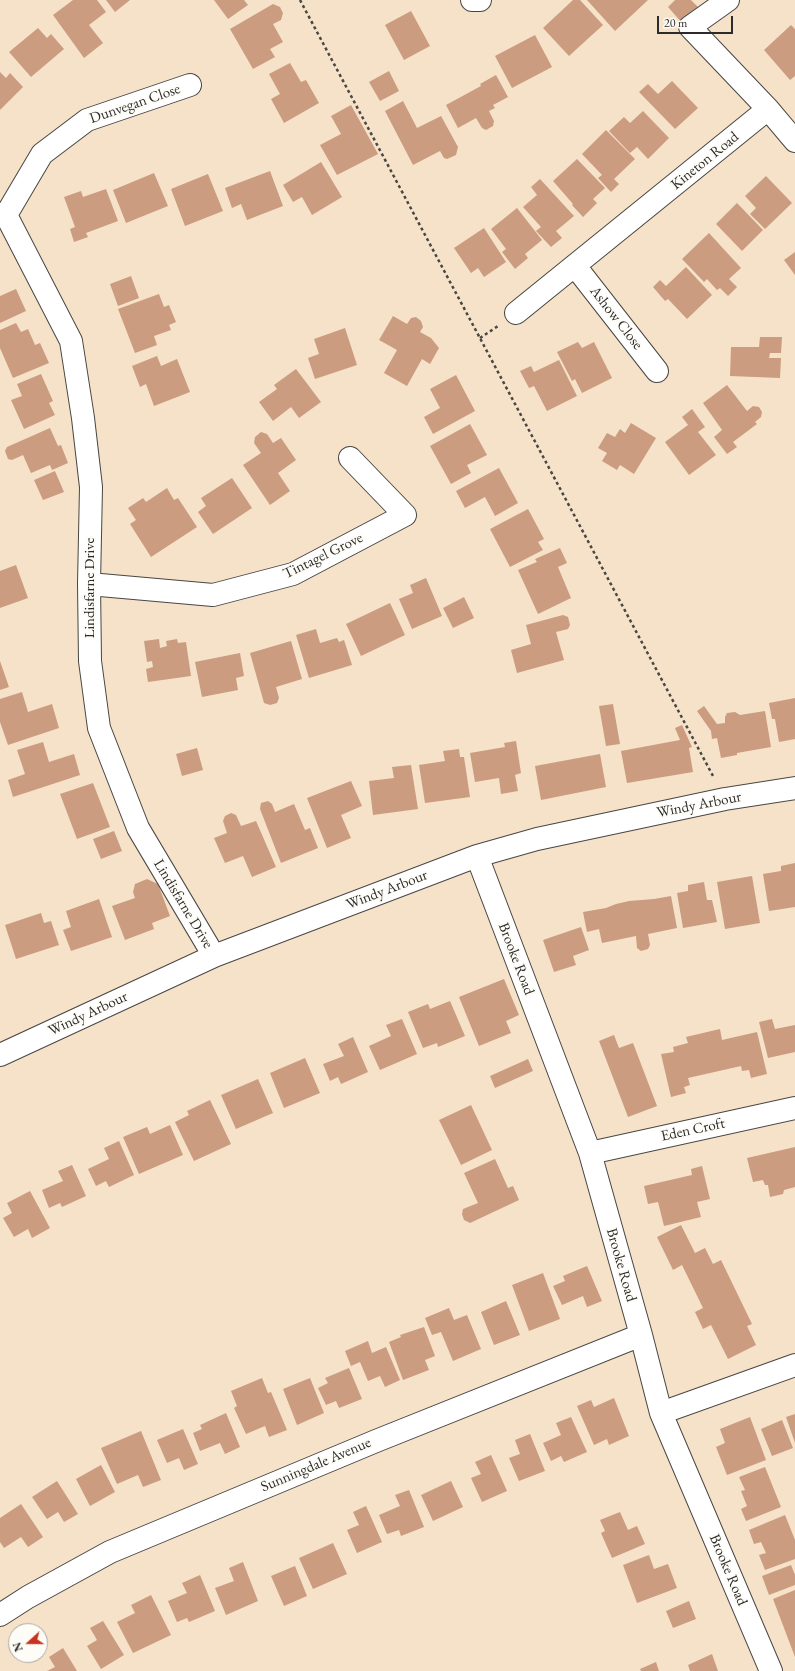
<!DOCTYPE html>
<style>
body{margin:0}
#map{position:relative;width:795px;height:1671px;overflow:hidden;background:#f5e2c9;font-family:"EB Garamond",serif}
canvas{display:block}
.north{position:absolute;left:8px;top:1623px;width:40px;height:40px;box-sizing:border-box;background:#fdfcf7;border:1px solid #a9a8a5;border-radius:50%;rotate:249deg;font-size:11px;font-weight:700;line-height:16px;text-align:center;color:#2b2b2b}
.north::after{content:'';display:block;margin:auto;width:14px;height:18px;background:#c8321e;clip-path:polygon(50% 0,100% 100%,50% 72%,0 100%)}
.scale{position:absolute;left:657px;top:16px;width:76px;height:18px;box-sizing:border-box;border:2px solid #2b2b2b;border-top:0;padding-left:5px;font-size:12px;line-height:14px;white-space:nowrap;color:#2b2b2b;-webkit-text-stroke:3px #fdfcf7;paint-order:stroke}
</style>
<div id="map">
<canvas width="795" height="1671"></canvas>
<div class="north">N</div>
<div class="scale">20 m</div>
</div>
<script>
const c = document.querySelector('canvas').getContext('2d');
c.lineJoin = 'round';
function paint(path, color) { c.fillStyle = color; c.fill(path, 'evenodd'); }
function strokePath(path, color, width, dash) { c.strokeStyle = color; c.lineWidth = width; c.lineCap = dash ? 'butt' : 'round'; c.setLineDash(dash || []); c.stroke(path); }
function drawText(font, color, halo, rows, align = 'center') {
  c.font = font + ' "EB Garamond",serif'; c.lineWidth = 4; c.setLineDash([]); c.textBaseline = 'middle'; c.strokeStyle = halo; c.fillStyle = color; for (const [text, x, y, turn = 0] of rows) {
    c.save(); c.translate(x, y); c.rotate((+turn || 0) * Math.PI / 180); c.textAlign = isNaN(turn) ? turn : align; if (halo) c.strokeText(text, 0, 0); c.fillText(text, 0, 0); c.restore();
  }
}
paint(new Path2D(`
 M73,0H97L106,12L89,25L103,43L84,58L53,15Z
 M106,0H130L115,12Z
 M214,0H244L248,5L228,19Z
 M573,0H580L603,25L569,56L543,28Z
 M587,0H648L615,31Z
 M675,0H691L700,9L683,24L668,7Z
 M273,4L280,7L283,13L281,20L273,24L283,42L270,49L275,57L253,69L230,29Z
 M411,11L430,46L404,60L385,25Z
 M791,25L795,29V76L790,80L764,50Z
 M38,28L47,38L51,34L64,49L31,77L9,52Z
 M535,35L552,67L512,88L495,56Z
 M290,63L301,82L306,80L319,103L284,123L271,99L280,94L269,74Z
 M389,71L399,91L380,101L369,82Z
 M0,72L6,78L10,73L23,87L0,110Z
 M496,75L508,97L493,105L495,108L489,111L494,121L493,126L486,130L482,128L476,118L458,128L446,105L481,86L480,84Z
 M672,81L698,108L675,129L639,92L648,84L658,94Z
 M403,101L417,128L441,116L458,147L456,155L447,159L444,158L440,151L413,165L385,111Z
 M351,105L378,154L337,175L320,145L341,134L331,116Z
 M643,111L669,138L648,159L637,147L630,153L609,131L624,117L630,123Z
 M606,130L635,159L614,179L619,184L611,192L598,178L602,175L582,154Z
 M577,159L605,188L593,199L597,203L583,217L572,205L573,204L553,181Z
 M321,162L342,197L312,215L302,197L293,202L283,185Z
 M270,171L283,206L247,220L241,204L232,208L225,188Z
 M154,173L168,206L126,223L113,190Z
 M208,174L223,211L185,226L171,189Z
 M766,176L792,203L765,229L750,214L756,208L745,196Z
 M540,179L574,216L556,231L562,238L551,247L536,231L541,227L523,207L537,195L531,187Z
 M106,189L118,221L86,233L88,237L74,242L70,229L75,227L64,197L81,191L83,197Z
 M737,203L763,230L742,251L716,224Z
 M517,208L542,240L525,254L528,258L515,269L502,252L506,249L491,229Z
 M484,228L506,262L484,277L478,268L471,273L454,248Z
 M709,233L741,268L729,279L737,287L728,296L720,288L717,290L707,279L704,282L682,259Z
 M795,252V275L784,260Z
 M686,267L712,295L687,319L668,299L665,301L653,287L660,280L666,286Z
 M131,276L139,298L118,306L110,284Z
 M16,289L26,311L0,323V296Z
 M159,294L164,307L169,305L176,322L169,325L171,330L154,336L157,345L135,353L118,309Z
 M393,316L407,324L411,318L416,317L421,321L423,327L420,332L431,338L439,348L430,364L422,359L407,386L384,373L397,350L379,340Z
 M16,323L21,332L28,329L35,345L40,343L49,363L13,378L0,348V330Z
 M345,328L357,365L315,379L308,358L319,354L314,339Z
 M760,337H782L781,353H770L769,358H781L780,378L730,376L731,347H759Z
 M578,342L582,348L594,342L612,378L582,393L575,379L572,381L557,352Z
 M157,356L161,366L177,359L190,392L154,406L146,384L140,387L132,366Z
 M559,360L577,396L547,411L534,386L529,388L520,371L531,366L534,372Z
 M296,369L321,402L299,418L291,407L273,421L259,402L277,389L274,385Z
 M41,374L53,401L49,403L55,415L24,429L11,400L22,396L17,384Z
 M456,375L475,411L433,434L424,417L440,408L430,389Z
 M727,385L747,411L753,406L759,407L762,412L761,417L755,422L757,424L733,442L737,447L727,454L714,437L722,430L703,403Z
 M692,409L705,427L698,432L716,455L689,475L665,442L688,425L682,417Z
 M631,423L656,438L634,474L620,465L617,470L602,461L607,453L598,448L607,433L615,437L620,429L625,433Z
 M470,424L487,455L467,465L471,473L451,484L430,446Z
 M50,428L58,446L61,445L68,463L52,470L50,465L31,473L23,455L12,460L8,459L5,451L7,447Z
 M261,432L267,434L273,443L281,438L296,460L278,473L290,491L270,505L243,465L261,453L254,443L255,437Z
 M499,468L518,503L495,516L485,497L465,508L456,491Z
 M55,471L64,492L43,500L34,480Z
 M232,478L252,508L213,534L198,512L206,506L201,498Z
 M167,488L174,500L178,498L197,527L151,557L130,524L136,520L128,508L143,498L146,502Z
 M528,509L544,539L538,542L543,550L510,567L490,529Z
 M560,548L567,563L558,567L571,598L538,614L518,570L537,562L535,559Z
 M16,565L28,598L0,608V571Z
 M426,578L442,616L412,629L399,599L413,593L410,585Z
 M464,597L474,618L453,628L443,608Z
 M390,603L405,635L361,656L346,624Z
 M563,615L568,617L570,625L568,629L556,632L564,660L517,673L511,650L531,644L526,625Z
 M316,629L320,643L337,638L339,642L344,640L352,665L309,678L296,635Z
 M159,639L160,648L167,646L166,641L177,639L178,643L186,642L191,676L148,682L146,669L153,667L152,661L147,662L144,641Z
 M291,641L302,679L276,687L279,698L277,703L270,705L264,703L250,653Z
 M240,653L244,676L236,678L238,690L202,697L195,662Z
 M0,661L9,687L0,690Z
 M22,692L28,712L52,704L59,728L8,745L0,722V699Z
 M795,698V739L779,742L775,719H772L769,703Z
 M613,704L620,744L606,746L599,706Z
 M704,706L717,724L725,723V717L727,713L735,712L740,715L765,711L771,747L737,753V755L721,758L717,738L712,739L711,731L697,711Z
 M682,725L692,747L689,748L693,772L627,783L621,751L680,740L675,728Z
 M516,741L521,773L515,775L518,791L501,794L499,778L475,782L470,753L505,747L504,743Z
 M43,742L49,762L74,754L80,775L13,797L8,780L25,774L17,750Z
 M197,748L203,770L182,776L176,754Z
 M459,749L460,757H464L470,797L425,803L419,765L445,761L443,751Z
 M600,754L606,787L541,800L535,766Z
 M411,765L418,809L373,815L369,781L394,778L392,767Z
 M351,781L362,806L341,815L351,838L327,848L307,798Z
 M93,783L110,827L77,839L60,794Z
 M268,801L272,804L275,812L294,804L305,830L310,828L318,848L281,863L260,809L261,803Z
 M231,813L236,815L241,826L256,821L276,867L252,877L243,856L225,863L214,838L227,833L223,821L225,816Z
 M114,831L122,851L101,859L93,839Z
 M795,863V907L769,911L763,874L781,871V866Z
 M752,876L760,923L725,929L717,882Z
 M147,879L158,884L170,916L152,923L154,929L125,940L112,906L135,898L133,892L135,884Z
 M704,882L707,900H712L717,922L683,928L677,893L688,891V885Z
 M671,896L677,928L648,934L650,945L648,949L641,951L637,948L636,936L602,943L599,929L587,932L583,912L606,908L616,904L629,901L654,899Z
 M99,899L112,937L71,951L63,930L71,927L66,911Z
 M41,913L44,923L51,921L59,945L16,959L5,925Z
 M581,927L589,950L573,956L576,965L554,972L543,940Z
 M504,979L519,1015L506,1021L511,1033L479,1046L459,997Z
 M450,1001L465,1036L438,1047L437,1043L423,1048L408,1012L428,1004L430,1009Z
 M402,1019L417,1054L380,1070L369,1046L391,1036L386,1025Z
 M772,1019L775,1029L795,1025V1052L768,1058L759,1022Z
 M720,1029L722,1040L757,1032L767,1074L751,1078L749,1070L742,1071L741,1066L688,1078L690,1085L684,1087L686,1093L671,1097L661,1054L674,1052L673,1047L688,1043L686,1037Z
 M614,1035L619,1048L633,1043L657,1106L628,1117L599,1041Z
 M353,1037L368,1072L341,1084L338,1077L330,1081L323,1064L344,1056L338,1044Z
 M305,1058L320,1093L284,1108L270,1073Z
 M528,1059L533,1071L495,1088L490,1076Z
 M258,1079L273,1113L236,1129L221,1095Z
 M210,1100L231,1144L194,1161L175,1122L189,1115L187,1111Z
 M471,1105L492,1150L461,1165L439,1120Z
 M170,1125L183,1155L139,1174L123,1137L147,1127L150,1134Z
 M119,1141L134,1175L109,1187L106,1181L96,1186L88,1169L109,1159L104,1148Z
 M795,1147V1187L784,1190L783,1194L770,1197L768,1185H765L763,1180L753,1182L747,1158Z
 M495,1159L508,1188L513,1186L519,1200L470,1223L464,1220L462,1214L463,1209L478,1203L464,1173Z
 M72,1165L86,1196L62,1207L60,1203L49,1208L42,1190L63,1181L58,1171Z
 M702,1166L710,1199L697,1202L701,1217L664,1226L658,1202L648,1204L644,1186L692,1175L691,1169Z
 M30,1191L50,1228L32,1238L28,1229L14,1237L3,1218L12,1213L7,1203Z
 M681,1225L695,1253L705,1248L713,1264L721,1260L752,1324L747,1326L756,1345L728,1359L711,1325L703,1329L695,1312L703,1308L682,1265L673,1270L657,1237Z
 M587,1266L602,1301L587,1307L583,1296L562,1305L553,1286L565,1281L563,1276Z
 M543,1273L560,1319L529,1331L512,1285Z
 M506,1301L520,1335L494,1345L481,1312Z
 M449,1308L454,1320L467,1315L481,1349L453,1361L441,1332L432,1335L425,1318Z
 M424,1327L435,1356L425,1360L429,1370L403,1380L389,1342L401,1337L400,1335Z
 M368,1341L372,1353L386,1347L400,1380L385,1387L380,1376L368,1381L360,1362L351,1366L345,1351Z
 M349,1368L362,1399L339,1408L336,1401L326,1405L318,1388L328,1383L325,1378Z
 M262,1378L268,1393L271,1392L287,1430L269,1437L265,1426L246,1434L234,1408L237,1406L231,1391Z
 M310,1378L324,1413L297,1425L283,1389Z
 M614,1398L629,1436L609,1445L607,1439L594,1445L577,1406L591,1400L594,1407Z
 M226,1413L240,1447L225,1454L220,1443L200,1451L193,1433L202,1429L200,1425Z
 M795,1414V1443L786,1417Z
 M571,1417L587,1452L564,1462L561,1456L551,1461L543,1443L561,1435L556,1423Z
 M750,1417L766,1460L727,1475L716,1447L725,1443L720,1429Z
 M782,1420L793,1448L772,1456L761,1429Z
 M183,1429L198,1464L184,1470L179,1458L167,1463L157,1440Z
 M141,1431L161,1480L143,1487L138,1475L117,1484L101,1448Z
 M530,1434L545,1471L519,1481L509,1458L520,1454L515,1440Z
 M491,1455L507,1491L482,1502L471,1478L481,1474L475,1462Z
 M101,1465L115,1492L90,1506L76,1479Z
 M765,1467L781,1507L746,1521L741,1509L747,1506L741,1491L745,1490L739,1477Z
 M57,1481L78,1514L64,1522L58,1512L47,1519L32,1497Z
 M451,1481L463,1507L433,1521L421,1495Z
 M409,1490L424,1527L401,1536L399,1530L387,1534L379,1515L400,1506L395,1495Z
 M21,1504L43,1537L28,1547L21,1537L4,1548L0,1542V1518Z
 M366,1506L382,1542L357,1553L347,1530L359,1525L353,1512Z
 M620,1512L628,1530L637,1526L645,1544L612,1558L601,1533L605,1531L600,1520Z
 M785,1515L795,1540V1559L765,1570L759,1555L766,1553L761,1542L754,1544L749,1530Z
 M333,1543L347,1574L313,1589L299,1558Z
 M649,1555L654,1569L668,1564L677,1588L637,1603L623,1565Z
 M243,1562L258,1601L226,1615L215,1588L234,1581L229,1568Z
 M791,1565L795,1575V1585L769,1595L762,1576Z
 M295,1566L307,1596L284,1606L271,1576Z
 M200,1575L215,1611L189,1622L187,1618L177,1622L168,1601L187,1593L182,1583Z
 M795,1590V1657L773,1599Z
 M151,1595L171,1635L133,1653L117,1622L135,1613L131,1605Z
 M689,1601L696,1619L673,1628L666,1611Z
 M103,1621L124,1655L101,1669L87,1646L97,1640L90,1628Z
 M63,1648L77,1671H47L55,1667L49,1657Z
 M712,1654L718,1671H690L688,1665Z
 M656,1662L659,1671H641L640,1669Z`), '#cb9c7f');
const minor = new Path2D(`
 M472,0H480
 M768,109L795,141
 M0,214L6,215L71,341L83,418L91,487L89,584L90,661L99,728L138,828L214,956
 M6,215L42,154L87,120L190,85
 M575,266L657,371
 M516,313L768,109L690,27L728,0
 M89,584L213,595L293,574L405,515L350,458
 M477,856L590,1153L641,1335L661,1413L771,1671
 M0,1055L214,956L477,856L537,839L725,799L795,788
 M590,1153L795,1108
 M661,1413L795,1365
 M0,1615L28,1597L110,1552L376,1441L641,1335`);
strokePath(minor, '#494643', 24);
strokePath(new Path2D(`
 M300,0L713,776
 M480,338L498,326`), '#494643', 2.5, [3, 3]);
strokePath(minor, '#fff', 22);
drawText('15px', '#2b2b2b', '#fdfcf7', [
 ["Dunvegan Close",135,104,-19],
 ["Kineton Road",705,161,-39],
 ["Ashow Close",616,318,52],
 ["Tintagel Grove",323,556,-26],
 ["Lindisfarne Drive",90,588,-90],
 ["Windy Arbour",699,805,-11],
 ["Windy Arbour",387,890,-21],
 ["Lindisfarne Drive",183,904,59],
 ["Brooke Road",516,959,69],
 ["Windy Arbour",88,1014,-25],
 ["Eden Croft",693,1130,-12],
 ["Brooke Road",621,1265,74],
 ["Sunningdale Avenue",316,1465,-23],
 ["Brooke Road",728,1570,67]
]);
</script>
